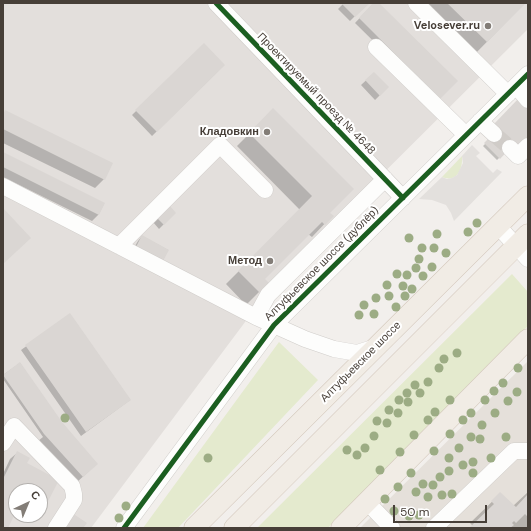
<!DOCTYPE html>
<meta charset="utf-8">
<style>
body{margin:0}
#map{position:relative;width:531px;height:531px;overflow:hidden;background:#f2efec;font-family:"DM Sans",sans-serif}
canvas{display:block}
.frame{position:absolute;inset:0;border:4px solid #473f38;pointer-events:none}
.north{position:absolute;left:8px;top:483px;width:40px;height:40px;box-sizing:border-box;background:#fff;border:1px solid #b5b2af;border-radius:50%;rotate:44deg;font-size:11px;font-weight:700;line-height:16px;text-align:center;color:#473f38}
.north::after{content:'';display:block;margin:auto;width:14px;height:18px;background:#837d77;clip-path:polygon(50% 0,100% 100%,50% 72%,0 100%)}
.scale{position:absolute;left:393px;top:505px;width:94px;height:18px;box-sizing:border-box;border:2px solid #473f38;border-top:0;padding-left:5px;font-size:12px;line-height:14px;white-space:nowrap;color:#473f38;-webkit-text-stroke:3px #fff;paint-order:stroke}
</style>
<div id="map">
<canvas width="531" height="531"></canvas>
<div class="frame"></div>
<div class="north">С</div>
<div class="scale">50 m</div>
</div>
<script>
const c = document.querySelector('canvas').getContext('2d');
c.lineJoin = 'round';
function paint(path, color) { c.fillStyle = color; c.fill(path, 'evenodd'); }
function strokePath(path, color, width, dash) { c.strokeStyle = color; c.lineWidth = width; c.lineCap = dash ? 'butt' : 'round'; c.setLineDash(dash || []); c.stroke(path); }
function drawText(font, color, halo, rows, align = 'center') {
  c.font = font + ' "DM Sans",sans-serif'; c.lineWidth = 4; c.setLineDash([]); c.textBaseline = 'middle'; c.strokeStyle = halo; c.fillStyle = color; for (const [text, x, y, turn = 0] of rows) {
    c.save(); c.translate(x, y); c.rotate((+turn || 0) * Math.PI / 180); c.textAlign = isNaN(turn) ? turn : align; if (halo) c.strokeText(text, 0, 0); c.fillText(text, 0, 0); c.restore();
  }
}
paint(new Path2D(`
 M528,361V528H360Z`), '#e5e0da');
paint(new Path2D(`
 M3,3H528V29L278,278L91,528H3ZM16,491H40V515H16Z`), '#e3dfdc');
paint(new Path2D(`
 M462,156C463,169 457,183 442,177Z
 M512,274L528,292V326L328,528H257Z
 M279,342L318,380L178,528H143Z`), '#e4eace');
paint(new Path2D(`
 M472,145L480,153L476,156L493,173L497,169L502,172L454,221L451,213L446,205L432,200L419,199L442,177L447,179L452,178L457,175L463,163L462,156Z`), '#e3e0dd');
paint(new Path2D(`
 M344,3H368L350,21L338,9Z
 M374,3H378L435,102L355,23Z
 M428,3H525L474,55L425,6Z
 M204,45L224,65L152,136L132,115Z
 M374,73L388,87L375,100L361,85Z
 M273,110L329,213L332,216L312,237L308,234L264,279L268,283L246,305L226,284L300,210L237,146Z
 M528,110V137L512,145L497,160L483,146L498,131Z
 M6,112L104,179L95,188L3,143V114Z
 M3,153L99,214L92,221L3,177Z
 M169,206L175,213L159,229L153,222Z
 M142,236L168,250L132,251L138,241Z
 M70,315L130,400L81,436L21,350Z
 M20,363L90,470L75,484L38,441L43,437L3,379V375Z
 M17,453L26,464L58,480L40,515L34,522L21,515H40V491H16V513L15,512L7,528H3V474L10,459Z
 M528,492V528H470L473,526L470,523L500,494L513,506Z`), '#0003');
paint(new Path2D(`
 M343,3H370L355,17L342,4Z
 M373,3H379L458,81L440,99L359,18Z
 M447,3H526L487,42Z
 M204,43L225,65L157,132L135,110Z
 M374,72L389,87L380,96L365,80Z
 M518,99L528,108V139L519,148L514,144L500,159L484,143L499,128L494,124Z
 M273,108L354,189L330,213L334,216L325,225L322,222L265,279L269,283L260,293L238,271L312,196L249,133Z
 M5,110L113,163L105,180L3,129V115Z
 M3,152L105,203L99,215L3,167Z
 M169,205L176,213L164,225L156,217Z
 M3,208L31,238L3,264Z
 M142,235L169,250L163,261L136,247Z
 M70,313L131,400L86,432L25,345Z
 M20,362L62,422L98,464L83,477L44,434L3,375Z
 M17,451L30,458L27,463L59,480L41,515H40V491H16V512L8,528H3V479Z
 M500,492L516,507L528,494V517L525,514L516,523L514,521L512,523L514,525L510,528H469L494,504L491,501Z
 M72,513L87,523L83,528H62Z`), '#dad6d3');
strokePath(new Path2D(`
 M494,134L510,148`), '#d0ccc8', 16, [16, 8]);
const minor = new Path2D(`
 M216,3L403,198
 M416,3L508,94
 M376,47L466,135
 M516,86L528,100
 M480,121L494,134
 M510,148L518,156L528,146
 M3,186L256,317L305,339L334,349L357,353L376,347
 M498,226L528,259
 M119,246L220,145L265,190
 M256,317L268,295L385,179
 M3,443L14,426L72,486L74,494V500L56,528
 M367,502L392,528
 M124,528L274,325L528,74
 M434,528L514,451H528`);
const major = new Path2D(`
 M194,528L528,196
 M234,528L528,234
 M341,528L528,339`);
strokePath(minor, '#d0cdca', 17);
strokePath(major, '#d3c7bb', 21);
strokePath(minor, '#fdfdfc', 16);
strokePath(major, '#f1ece5', 20);
strokePath(new Path2D(`
 M216,3L403,198
 M124,528L274,325L528,74`), '#1b5e20', 5);
c.fillStyle = '#9cac84';
for (const [x, y] of [
 [477,223],
 [468,232],
 [437,234],
 [409,238],
 [422,248],
 [434,248],
 [446,253],
 [419,259],
 [432,267],
 [416,268],
 [397,274],
 [407,275],
 [423,276],
 [387,285],
 [403,286],
 [412,289],
 [389,296],
 [405,296],
 [376,298],
 [364,305],
 [396,307],
 [374,314],
 [359,315],
 [457,353],
 [444,359],
 [439,368],
 [518,368],
 [428,382],
 [503,383],
 [415,385],
 [494,391],
 [517,392],
 [407,393],
 [420,393],
 [399,400],
 [450,400],
 [485,400],
 [508,401],
 [408,402],
 [389,410],
 [435,412],
 [398,413],
 [471,413],
 [495,413],
 [65,418],
 [428,420],
 [463,420],
 [377,421],
 [387,423],
 [482,425],
 [450,434],
 [414,435],
 [374,436],
 [471,437],
 [506,437],
 [480,439],
 [365,448],
 [459,448],
 [347,450],
 [434,451],
 [400,452],
 [357,455],
 [208,458],
 [449,458],
 [491,458],
 [473,462],
 [463,465],
 [380,470],
 [449,471],
 [411,473],
 [473,473],
 [440,477],
 [423,484],
 [433,485],
 [398,487],
 [416,492],
 [452,494],
 [442,495],
 [428,497],
 [385,499],
 [126,506],
 [394,511],
 [419,515],
 [409,516],
 [119,518]
]) { c.beginPath(); c.arc(x, y, 4.5, 0, 2 * Math.PI); c.fill(); }
for (const [x, y, r, color] of [
 [488,26,4,"#837d77"],
 [267,132,4,"#837d77"],
 [270,261,4,"#837d77"]
]) { const dot = new Path2D(); dot.arc(x, y, r, 0, 2 * Math.PI); c.fillStyle = color; c.fill(dot); strokePath(dot, '#fff', 1.5); }
drawText('bold 11px', '#473f38', '#fff', [
 ["Velosever.ru",480,26],
 ["Кладовкин",259,132],
 ["Метод",262,261]
], 'right');
drawText('11px', '#473f38', '#fff', [
 ["Проектируемый проезд № 4648",316,94,46],
 ["Алтуфьевское шоссе (дублёр)",322,264,-45],
 ["Алтуфьевское шоссе",361,362,-45]
]);
</script>
